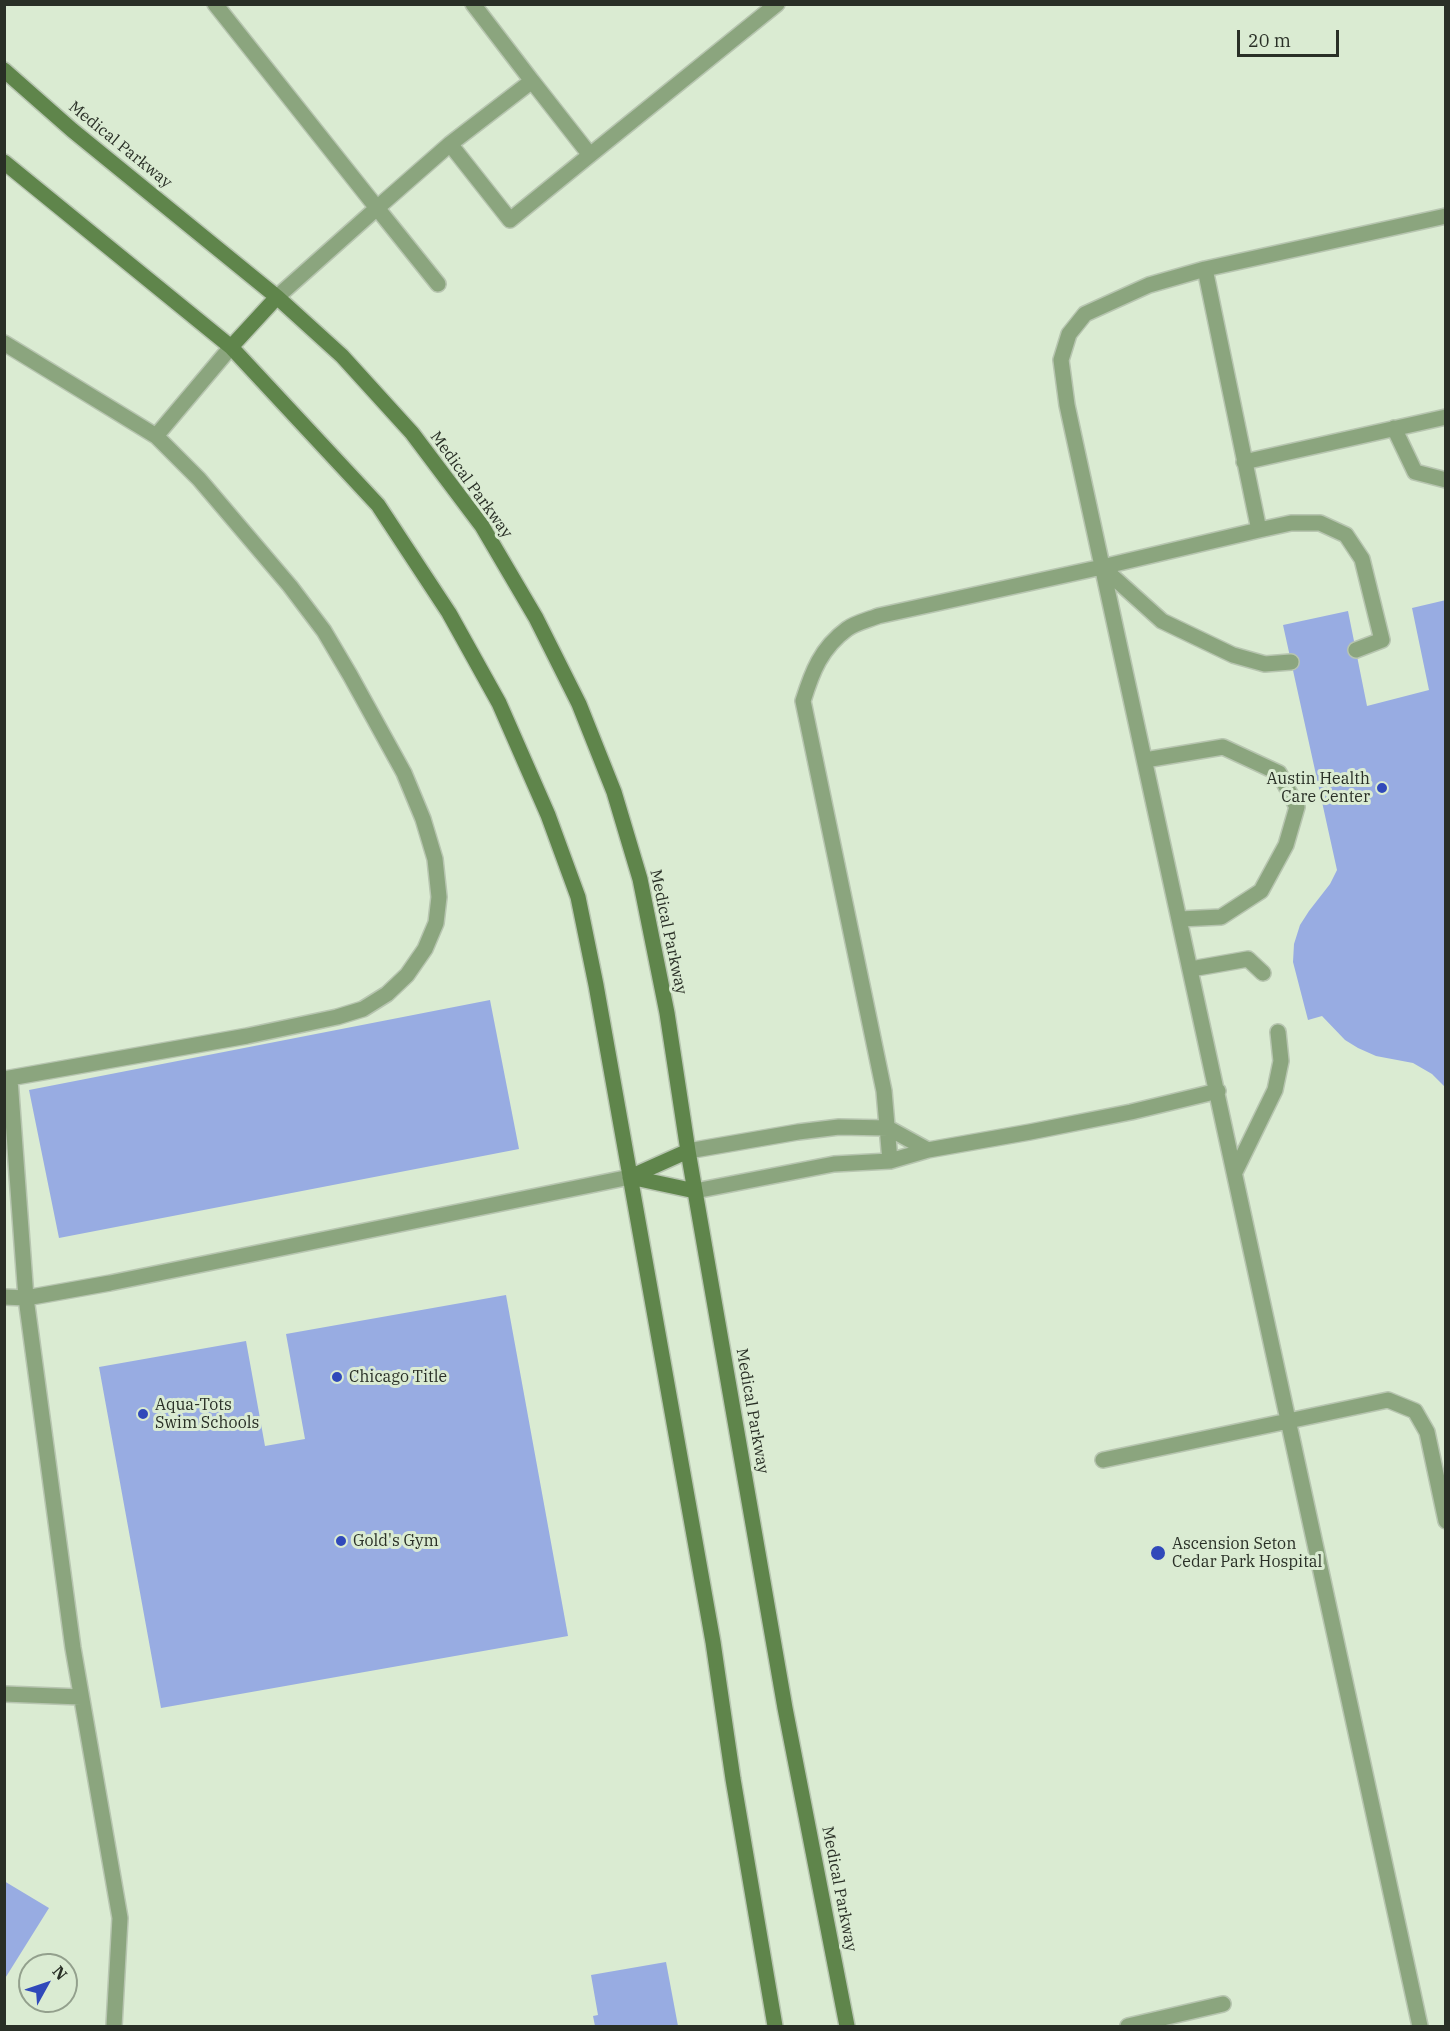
<!DOCTYPE html>
<style>
body{margin:0}
#map{position:relative;width:1450px;height:2031px;overflow:hidden;background:#daebd2;font-family:"IBM Plex Serif",serif}
canvas{display:block}
.frame{position:absolute;inset:0;border:6px solid #292f26;pointer-events:none}
.north{position:absolute;left:18px;top:1953px;width:60px;height:60px;box-sizing:border-box;background:#daebd2;border:2px solid #93a08d;border-radius:50%;rotate:50deg;font-size:16px;font-weight:700;line-height:24px;text-align:center;color:#292f26}
.north::after{content:'';display:block;margin:auto;width:21px;height:27px;background:#3049ba;clip-path:polygon(50% 0,100% 100%,50% 72%,0 100%)}
.scale{position:absolute;left:1237px;top:30px;width:102px;height:27px;box-sizing:border-box;border:3px solid #292f26;border-top:0;padding-left:8px;font-size:18px;line-height:21px;white-space:nowrap;color:#292f26;-webkit-text-stroke:4px #daebd2;paint-order:stroke}
</style>
<div id="map">
<canvas width="1450" height="2031"></canvas>
<div class="frame"></div>
<div class="north">N</div>
<div class="scale">20 m</div>
</div>
<script>
const c = document.querySelector('canvas').getContext('2d');
c.lineJoin = 'round';
function paint(path, color) { c.fillStyle = color; c.fill(path, 'evenodd'); }
function strokePath(path, color, width, dash) { c.strokeStyle = color; c.lineWidth = width; c.lineCap = dash ? 'butt' : 'round'; c.setLineDash(dash || []); c.stroke(path); }
function drawText(font, color, halo, rows, align = 'center') {
  c.font = font + ' "IBM Plex Serif",serif'; c.lineWidth = 6; c.setLineDash([]); c.textBaseline = 'middle'; c.strokeStyle = halo; c.fillStyle = color; for (const [text, x, y, turn = 0] of rows) {
    c.save(); c.translate(x, y); c.rotate((+turn || 0) * Math.PI / 180); c.textAlign = isNaN(turn) ? turn : align; if (halo) c.strokeText(text, 0, 0); c.fillText(text, 0, 0); c.restore();
  }
}
paint(new Path2D(`
 M1446,600V1088L1432,1074L1413,1063L1376,1056L1358,1048L1345,1040L1322,1016L1308,1020L1293,962L1294,944L1300,925L1309,911L1330,884L1337,870L1283,625L1348,611L1367,706L1429,690L1412,608Z
 M490,1000L519,1149L59,1238L29,1090Z
 M506,1295L568,1636L161,1708L99,1367L246,1341L265,1446L305,1439L286,1334Z
 M4,1881L49,1908L4,1980Z
 M666,1962L678,2026H595L593,2016L598,2015L591,1975Z`), '#98ace2');
const lane = new Path2D(`
 M215,4L377,208L277,297
 M473,4L532,81
 M450,144L510,220L590,155
 M1205,269L1259,530
 M438,284L377,208L450,144L532,81L590,155L777,4
 M4,343L156,436L199,479L290,586L324,631L350,675L404,773L423,819L435,859L439,897L436,923L425,949L407,975L387,994L363,1009L337,1017L247,1036L4,1079
 M1394,428L1415,472L1446,480
 M156,436L231,347
 M1244,462L1446,417
 M1102,567L1162,621L1233,655L1265,664L1291,662
 M1145,760L1223,747L1279,773L1297,807L1286,845L1261,891L1221,917L1180,919
 M1191,969L1248,959L1263,973
 M10,1079L26,1298L73,1648L120,1918L114,2026
 M688,1151L798,1132L839,1127L888,1128L928,1150
 M890,1161L884,1091L803,701C812,672 821,648 847,629C855,623 868,620 878,616L1102,567L1259,530L1291,523H1320L1346,535L1362,559L1382,640L1356,650
 M1235,1172L1275,1090L1281,1061L1278,1032
 M695,1191L834,1164L890,1161L928,1150L1030,1132L1131,1112L1218,1091
 M4,1297L26,1298L110,1283L630,1177
 M1103,1460L1388,1400L1415,1411L1427,1432L1446,1521
 M4,1694L81,1697
 M1128,2026L1223,2004
 M1420,2026L1067,405L1061,360L1069,334L1085,314L1149,285L1205,269L1446,216`);
const secondary = new Path2D(`
 M4,70L72,130L277,297L342,356L412,433L482,526L536,618L579,704L614,792L640,879L667,1013L688,1151L785,1708L847,2026
 M4,162L231,347L378,505L449,613L499,703L548,815L578,897L596,985L713,1642L733,1779L775,2026
 M231,347L277,297
 M630,1177L695,1191
 M630,1177L688,1151`);
strokePath(lane, '#b7c5b0', 18);
strokePath(secondary, '#b7c5b0', 18);
strokePath(lane, '#8ba57e', 15);
strokePath(secondary, '#5f854b', 15);
for (const [x, y, r, color] of [
 [1382,788,6,"#3049ba"],
 [337,1377,6,"#3049ba"],
 [143,1414,6,"#3049ba"],
 [341,1541,6,"#3049ba"],
 [1158,1553,8,"#3049ba"]
]) { const dot = new Path2D(); dot.arc(x, y, r, 0, 2 * Math.PI); c.fillStyle = color; c.fill(dot); strokePath(dot, '#daebd2', 2); }
drawText('16px', '#292f26', '#daebd2', [
 ["Medical Parkway",120,145,39],
 ["Medical Parkway",471,485,54],
 ["Medical Parkway",668,932,78],
 ["Medical Parkway",752,1411,80],
 ["Medical Parkway",839,1889,79]
]);
drawText('16px', '#292f26', '#daebd2', [
 ["Austin Health",1370,779,"right"],
 ["Care Center",1370,797,"right"],
 ["Chicago Title",349,1377],
 ["Aqua-Tots",155,1405],
 ["Swim Schools",155,1423],
 ["Gold's Gym",353,1541],
 ["Ascension Seton",1172,1544],
 ["Cedar Park Hospital",1172,1562]
], 'left');
</script>
